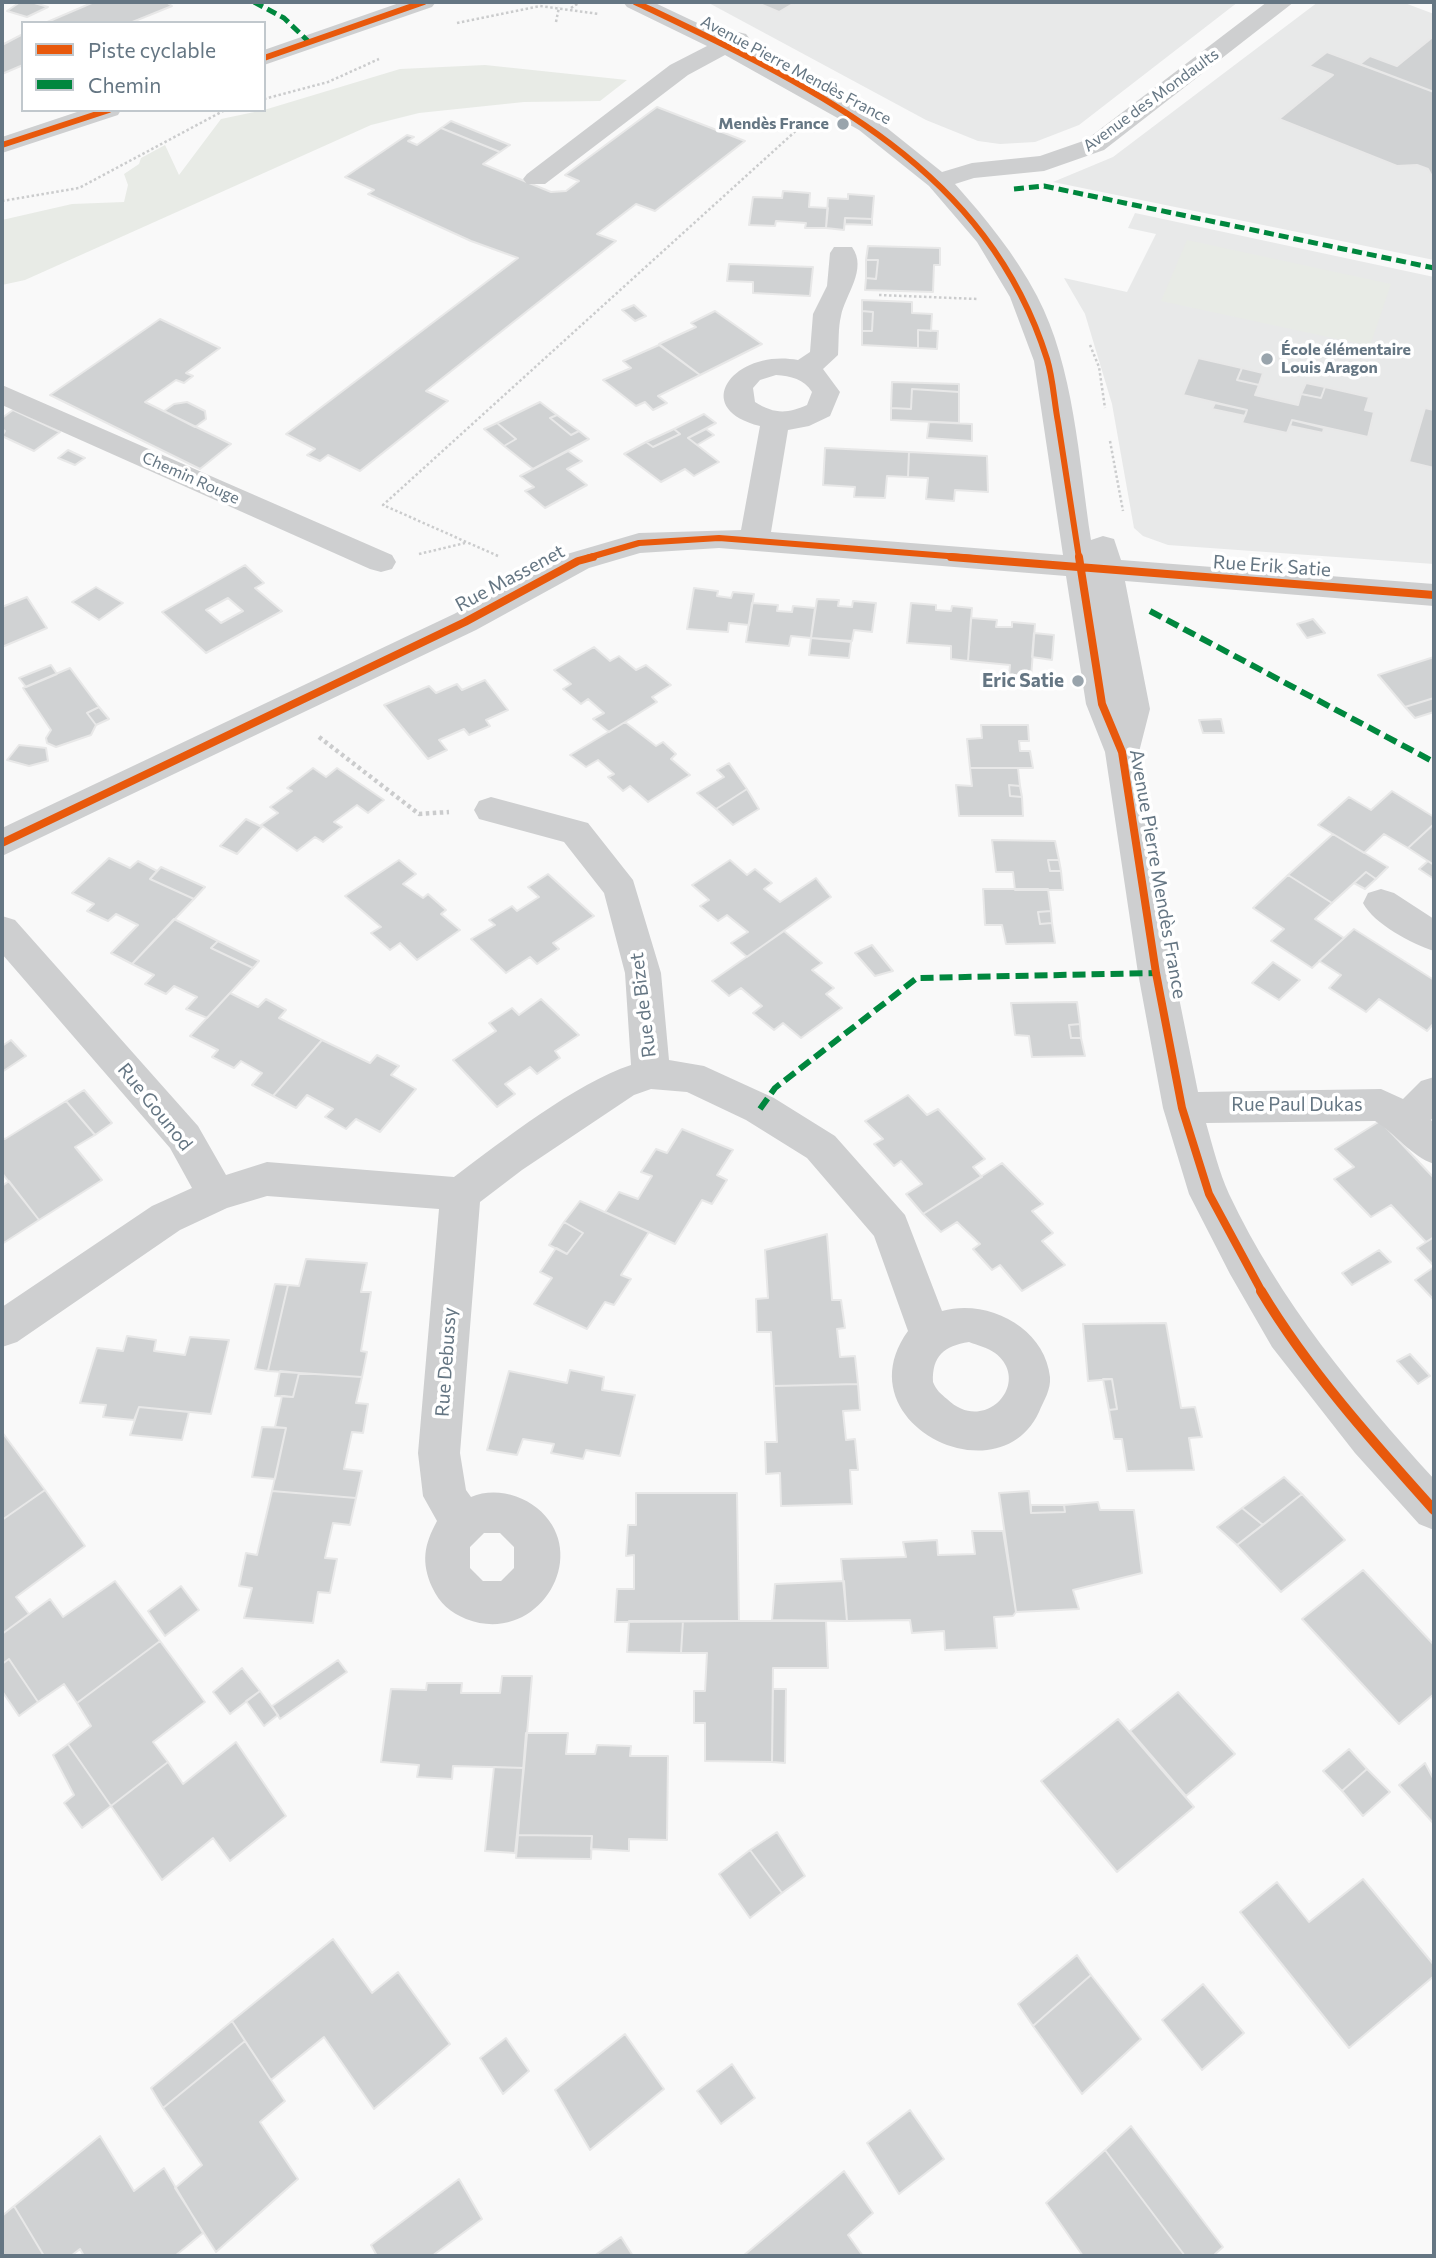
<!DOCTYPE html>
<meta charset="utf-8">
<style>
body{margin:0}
#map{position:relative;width:1436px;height:2258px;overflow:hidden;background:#f9f9f9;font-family:Commissioner,sans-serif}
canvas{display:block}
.frame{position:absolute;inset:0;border:4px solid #657683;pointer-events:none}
.legend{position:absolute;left:21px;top:21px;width:245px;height:91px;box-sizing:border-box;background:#fff;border:2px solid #c1c8cd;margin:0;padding:9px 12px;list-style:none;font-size:21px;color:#657683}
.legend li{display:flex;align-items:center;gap:14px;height:35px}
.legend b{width:35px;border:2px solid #c1c8cd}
</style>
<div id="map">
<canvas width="1436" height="2258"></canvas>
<div class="frame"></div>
<ul class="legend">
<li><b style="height:9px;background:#e8590c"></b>Piste cyclable</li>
<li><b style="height:9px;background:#00873e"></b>Chemin</li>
</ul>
</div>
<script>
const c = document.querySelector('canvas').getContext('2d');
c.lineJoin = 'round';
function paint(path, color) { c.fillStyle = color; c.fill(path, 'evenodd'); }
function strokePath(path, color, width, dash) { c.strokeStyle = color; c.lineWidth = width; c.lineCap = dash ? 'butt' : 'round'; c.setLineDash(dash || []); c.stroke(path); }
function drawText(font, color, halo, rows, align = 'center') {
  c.font = font + ' Commissioner,sans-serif'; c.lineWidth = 7; c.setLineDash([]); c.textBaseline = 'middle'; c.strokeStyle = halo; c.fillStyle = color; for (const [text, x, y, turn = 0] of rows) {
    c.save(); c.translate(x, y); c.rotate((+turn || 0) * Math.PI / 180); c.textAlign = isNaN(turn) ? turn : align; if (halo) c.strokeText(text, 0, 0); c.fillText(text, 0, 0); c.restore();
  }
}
paint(new Path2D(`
 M707,2H1238L1079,125L1035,142L1000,144L978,141L926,120Z
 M1318,2H1402L1434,14V260L1053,182L1113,157Z
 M1135,213L1434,277V564L1168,545L1143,536L1134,528L1112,404L1085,314L1064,278L1127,292L1156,234L1128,228Z`), '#e8e9e9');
paint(new Path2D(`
 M485,65L627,80L600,101L524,102L419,113L371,125L25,280L2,285V220L72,204L124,202L128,185L124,174L139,164L141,158L165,145L179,175L221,119L264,110L400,69Z
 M1187,240L1391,284L1370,346L1161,301Z`), '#e8ebe6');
const building = new Path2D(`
 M20,2H31L48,7L27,17L7,11Z
 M94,2H166L172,6L130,23H45Z
 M755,2H796L779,12Z
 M23,34V65L2,74V45Z
 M1434,36V92L1360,64L1370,56L1397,66Z
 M1327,52L1434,92V180L1428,169L1417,165L1397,166L1279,119L1333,75L1309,66Z
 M657,107L745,141L655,211L636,204L597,234L616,241L426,391L448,401L360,471L328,455L320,461L307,455L315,449L286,434L518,258L471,241L368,194L374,190L345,177L407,135L414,137L408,141L417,145L441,128L500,152L483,164L551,192L566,191L579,181L565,175Z
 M451,121L510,145L500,152L441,128Z
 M783,191L810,193L809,207L828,208L826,228H805L806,223L776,221L775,226L749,225L753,197L782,198Z
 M848,194L874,196L872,219L845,218L844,230L826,228L828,198L848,199Z
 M845,218L872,219V225L845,224Z
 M868,246L940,248V265H934L933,292L865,290L866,278L876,279L878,260H866Z
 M866,260H878L876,279L866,278Z
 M729,264L813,267L810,296L753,293V282L727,281Z
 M862,300L912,302V313L932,314L931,331L918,330V348L862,345V331H872L873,312L862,311Z
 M634,305L646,316L635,321L622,310Z
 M715,311L762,344L700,375L659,344L696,327L691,323Z
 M862,311L873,312L872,331H862Z
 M160,319L220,348L186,373L193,376L184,383L176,380L145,402L231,444L200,469L50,395Z
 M918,330L938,331L937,349L918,348Z
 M659,345L700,375L658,396L667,403L653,410L645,402L636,406L603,380L631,368L623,361Z
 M1198,358L1242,368L1237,380L1259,385L1255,395L1298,405L1301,394L1321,398L1325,387L1369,397L1365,410L1374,412L1368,437L1292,420L1287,433L1242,423L1247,410L1183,395Z
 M1242,368L1263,373L1259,385L1237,380Z
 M892,382L959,384V392L912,389L911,409L891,408Z
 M1306,383L1325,387L1321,398L1301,394Z
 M912,389L959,392V423L891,420V408L911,409Z
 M187,402L205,411L206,419L195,427L164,411L174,404Z
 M540,402L557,415L550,418L571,435L579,431L589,439L533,469L504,446L516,439L497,423Z
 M1215,403L1247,410L1245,416L1212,409Z
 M1425,408L1434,410V468L1409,462Z
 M13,410L60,432L34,451L2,436L5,431L2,429V418Z
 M704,414L716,423L688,438L719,462L694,476L685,469L661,482L624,454L646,442L653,447L680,434L674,429Z
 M557,415L579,431L571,435L550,418Z
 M1292,420L1324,428L1323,433L1290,426Z
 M929,422L972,424V441L927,438Z
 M497,423L516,439L504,446L484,429Z
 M674,429L680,434L653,447L646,442Z
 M706,429L714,435L697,445L688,438Z
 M825,448L909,452L908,477L887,476L885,498L854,497L855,487L823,485Z
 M68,450L85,458L75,465L58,458Z
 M568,451L582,461L567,469L587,485L545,508L525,491L534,487L520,476Z
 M909,452L987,456L988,492L955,490L954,501L926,499L928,478L908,477Z
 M245,565L264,583L255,588L282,611L206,653L162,612ZM228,598L243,611L221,623L206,610Z
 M96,587L123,603L99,620L72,602Z
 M694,588L718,591L717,596L731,598L733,592L754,594L749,625L729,623L728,632L687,629Z
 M27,597L47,628L2,647V607Z
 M817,599L839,600L838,606L852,607L853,601L876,603L872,632L854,630L852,641L811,638Z
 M752,603L778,605L777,611L792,612L793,606L815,608L811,638L791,636L789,646L746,642Z
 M911,603L936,605V610L951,611L952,606L972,608L968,661L951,659V646L907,643Z
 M971,618L997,620L996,627H1012V622L1035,624L1031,678L1009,677L1010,665L968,661Z
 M1313,619L1325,633L1307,638L1297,624Z
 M1034,633L1054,635L1052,660L1032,657Z
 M811,638L851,642L849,658L809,655Z
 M594,647L610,661L619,656L636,670L646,665L671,685L652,697L657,702L609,732L593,719L604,713L588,699L581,704L563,689L571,684L554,670Z
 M1434,657V698L1405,707L1378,675Z
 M51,665L57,674L26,687L19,678Z
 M70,668L99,707L87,713L96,725L91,735L56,747L47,743L46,738L51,730L23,688Z
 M485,680L508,710L486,720L490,726L469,735L464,729L439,740L447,750L428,759L384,705L429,686L436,693L457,684L462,690Z
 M1434,698V712L1415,718L1405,707Z
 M99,707L109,719L96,725L87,713Z
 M1221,719L1224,733H1203L1199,720Z
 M625,722L656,746L663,742L676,754L671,759L690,775L648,802L630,786L623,791L608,777L614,774L598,760L586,767L570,755Z
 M981,725H1028L1029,741H1019L1020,751H1030L1033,768H970L967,739L982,738Z
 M19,745L46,748L48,761L29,766L7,760Z
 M729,763L747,789L716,809L697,793L724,777L717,770Z
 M313,768L326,777L337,768L384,800L368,813L357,805L334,822L342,827L323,842L315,837L297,851L261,825L278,813L270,807L292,791L287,788Z
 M970,768H1018L1020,786L1009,785L1010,796L1022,797L1023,816H959L956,785L972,786Z
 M1009,785L1020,786L1022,797L1010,796Z
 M747,789L759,809L733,825L716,809Z
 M1392,791L1434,817V824L1408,848L1384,834L1364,853L1318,825L1349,797L1371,810Z
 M246,819L262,827L237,854L220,846Z
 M1434,824V865L1408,848Z
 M1333,834L1388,867L1376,879L1366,872L1332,903L1288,875Z
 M992,840L1055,841L1059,860H1048L1050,871H1061L1063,890H1015L1013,872H996Z
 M109,858L130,868L138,861L157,871L150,879L194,899L132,964L111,953L138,925L116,914L108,921L87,911L94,904L72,893Z
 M399,860L416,874L403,884L423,898L428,894L446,910L441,914L460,930L417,960L400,943L390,950L371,933L381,927L345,896Z
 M730,860L747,875L755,869L772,883L764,889L780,902L816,878L831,897L747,957L731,943L748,932L727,915L718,921L700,906L709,900L692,885Z
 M1048,860H1059L1061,871H1050Z
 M1428,861L1434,865V879L1419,869Z
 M161,867L205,887L194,899L150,879Z
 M1366,872L1376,879L1365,889L1354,883Z
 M548,874L594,916L553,943L559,949L537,964L530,957L506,973L471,939L495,925L489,920L512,906L517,911L539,897L528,887Z
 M1288,875L1332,903L1315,919L1344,938L1312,968L1271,941L1284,929L1253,908Z
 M983,889H1048L1051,911L1038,912L1040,924L1052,923L1055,943L1006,944L1002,925H985Z
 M1051,911L1052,923L1040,924L1038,912Z
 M174,919L218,941L211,948L253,968L207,1018L186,1009L197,997L174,986L166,994L145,984L154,975L132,964Z
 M1354,929L1434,980V1023L1427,1031L1379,999L1366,1012L1329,988L1341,975L1319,961Z
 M784,931L822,963L812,970L834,988L826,994L842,1008L801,1038L783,1023L774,1030L753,1013L762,1006L741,988L729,996L712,981Z
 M218,941L259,961L253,968L211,948Z
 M872,945L893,971L875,976L855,953Z
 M1273,962L1300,980L1279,1000L1252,983Z
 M230,993L258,1007L266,999L286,1010L279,1018L322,1040L273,1096L252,1085L262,1073L241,1061L234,1068L212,1057L218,1050L190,1036Z
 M541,999L579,1035L555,1051L560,1058L537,1074L530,1067L505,1084L515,1094L497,1107L453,1060L496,1031L489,1023L512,1008L519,1015Z
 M1077,1002L1080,1024L1069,1025L1071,1038H1081L1085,1056L1032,1057L1029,1036L1015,1035L1011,1003Z
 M1080,1024L1081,1038H1071L1069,1025Z
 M11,1040L26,1056L2,1072V1046Z
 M322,1040L370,1063L377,1055L399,1066L391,1075L416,1089L380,1132L356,1119L346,1129L325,1117L333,1109L307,1095L296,1108L273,1096Z
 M84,1090L112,1123L95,1135L66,1101Z
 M908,1095L927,1115L938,1109L985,1159L973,1167L982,1177L923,1214L906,1194L922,1184L901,1161L894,1166L874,1144L883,1139L865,1121Z
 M66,1101L95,1135L75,1147L102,1180L39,1220L2,1173V1138L5,1139Z
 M1380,1121L1434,1178V1237L1426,1242L1391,1205L1371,1217L1334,1179L1354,1167L1335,1149Z
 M682,1129L733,1150L717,1175L727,1180L712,1204L702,1200L675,1244L605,1212L619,1192L638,1199L652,1176L641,1172L656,1149L667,1153Z
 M1002,1163L1043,1204L1032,1211L1053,1233L1042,1241L1065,1265L1022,1291L1000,1265L992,1270L973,1249L980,1244L957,1222L941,1232L923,1214Z
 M9,1181L39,1220L2,1244V1186Z
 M580,1201L649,1232L621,1275L631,1279L614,1305L605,1302L587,1329L534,1304L552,1278L540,1272L556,1248L567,1254L583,1233L564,1222Z
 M564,1222L583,1233L567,1254L549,1245Z
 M827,1234L832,1300H841L845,1328L837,1329L840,1357L855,1356L858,1384L774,1386L771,1332H757L756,1299L768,1298L765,1250Z
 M1434,1237V1266L1417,1248Z
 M1379,1250L1391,1262L1352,1285L1342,1273Z
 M306,1259L367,1263L361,1292H371L361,1351L367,1352L362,1377L268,1371L288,1285L299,1286Z
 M1434,1267V1300L1415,1280Z
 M275,1284L288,1285L268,1371L255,1369Z
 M1166,1323L1181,1408L1195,1407L1202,1437L1189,1438L1194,1470L1127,1471L1122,1439H1114L1109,1410L1117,1409L1112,1379L1088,1381L1083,1324Z
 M127,1336L156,1340L154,1351L185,1355L190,1337L229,1340L211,1414L139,1407L134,1420L103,1417L106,1405L80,1403L97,1348L123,1351Z
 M1410,1354L1430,1376L1418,1384L1397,1361Z
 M570,1370L604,1377L602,1390L635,1395L620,1456L586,1450L583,1459L551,1453L554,1444L523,1439L517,1455L487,1450L509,1371L567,1383Z
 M280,1371L299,1373L293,1397L275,1396Z
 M299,1373L362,1377L356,1403L368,1404L363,1433L352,1432L344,1469L362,1471L356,1498L272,1491L286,1428L275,1427L282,1396L293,1397Z
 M1103,1379H1112L1117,1409L1109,1410Z
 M858,1384L860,1410L843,1411L846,1440L855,1439L858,1470H850L852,1504L781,1506L780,1473L766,1474L765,1442H777L774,1386Z
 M139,1407L189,1412L182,1440L130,1435Z
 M262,1427L286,1428L275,1479L252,1477Z
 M2,1432L45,1490L2,1520Z
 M1284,1477L1302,1494L1263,1525L1242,1508Z
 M45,1490L85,1546L16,1597L29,1614L2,1634V1520Z
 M272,1491L356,1498L350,1525L333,1523L325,1558L337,1559L330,1593L318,1592L313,1623L244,1618L252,1588L239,1586L246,1553L257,1555Z
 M1029,1491L1031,1513L1065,1512L1064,1505L1098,1502L1100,1510H1134L1142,1573L1073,1590L1079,1609L1016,1612L999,1493Z
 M636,1493H737L739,1621L615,1622L617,1589H634V1555L626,1556L628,1525H636Z
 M1302,1494L1345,1540L1281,1592L1237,1545Z
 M1031,1505H1064L1065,1512L1031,1513Z
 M1242,1508L1263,1525L1237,1545L1217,1527Z
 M972,1531H1003L1016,1612L1013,1616L994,1617L997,1648L945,1650L944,1631L912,1633L910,1620L847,1621L841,1559L906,1557L903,1542L937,1540L938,1555L975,1554Z
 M1363,1570L1434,1645V1694L1399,1724L1302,1619Z
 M115,1581L160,1641L77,1703L64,1684L38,1702L9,1659L2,1664V1634L50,1599L63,1617Z
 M844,1581L847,1621L772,1620L775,1584Z
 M181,1586L199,1610L165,1636L148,1611Z
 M629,1621H683L681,1653L627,1652Z
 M683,1621H826L828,1668H773L772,1762L705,1761V1723H694V1691H705L707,1653H681Z
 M160,1641L205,1702L153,1742L168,1762L111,1806L68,1744L91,1726L77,1703Z
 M9,1659L38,1702L19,1716L2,1691V1664Z
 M338,1660L347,1672L280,1719L272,1706Z
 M242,1668L260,1691L230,1714L213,1692Z
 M502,1676H532L524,1768L453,1766L452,1779L417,1777L419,1765L381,1762L391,1689L426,1690L427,1683H462L461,1693H500Z
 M773,1689H786L785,1763L772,1762Z
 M260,1691L278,1715L264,1726L246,1701Z
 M1178,1692L1235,1754L1186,1796L1130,1731Z
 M1118,1719L1194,1807L1117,1872L1041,1781Z
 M526,1733H568L566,1754H595L597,1745L631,1746L630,1756H668L667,1840L629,1839V1851L591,1849L592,1836L518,1835Z
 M236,1742L286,1816L230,1861L213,1838L162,1880L111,1806L168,1762L183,1784Z
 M68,1744L111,1806L82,1828L64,1803L74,1795L53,1755Z
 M1349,1749L1367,1769L1342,1791L1323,1771Z
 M1425,1763L1434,1780V1824L1399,1785Z
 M494,1767L524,1768L515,1853L485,1851Z
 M1367,1769L1390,1792L1363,1816L1342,1791Z
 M777,1832L805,1876L782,1893L750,1850Z
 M518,1835L592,1836L591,1859L516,1858Z
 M750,1850L782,1893L750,1918L719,1874Z
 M1363,1879L1434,1965V1976L1349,2048L1240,1912L1277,1882L1309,1922Z
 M333,1939L372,1993L398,1972L450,2044L374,2109L324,2037L271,2080L232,2021Z
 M1077,1955L1091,1975L1033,2026L1018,2004Z
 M1091,1975L1141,2039L1082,2094L1033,2026Z
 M1203,1984L1244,2033L1202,2070L1162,2020Z
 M232,2021L245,2041L163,2108L151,2088Z
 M625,2034L664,2089L590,2150L555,2090Z
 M506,2038L529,2071L503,2094L480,2058Z
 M245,2041L285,2101L260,2122L298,2179L216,2252L175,2188L202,2165L163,2108Z
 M732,2064L755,2098L721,2124L697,2091Z
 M910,2110L944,2159L899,2194L867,2143Z
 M1131,2126L1223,2247L1213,2256H1185L1105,2150Z
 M100,2136L134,2191L164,2168L203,2233L175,2256H84L80,2249L71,2256H44L14,2206Z
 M1105,2150L1185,2256H1083L1046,2203Z
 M844,2171L873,2213L848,2235L863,2256H743Z
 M459,2179L482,2219L432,2256H377L371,2245Z
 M14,2206L44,2256H2V2216Z
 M621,2237L633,2256H594Z`);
paint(building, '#d0d2d3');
strokePath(building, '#e8e8e8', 2);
strokePath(new Path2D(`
 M571,8L580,2
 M556,22L559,7
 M457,23L540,6L599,14
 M264,99L328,82L379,59
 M2,201L79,188L225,110
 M879,295L978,299
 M1090,345L1099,367L1105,408
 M1110,441L1123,511
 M419,554L465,543
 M498,556L383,505L799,128`), '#cbcccd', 2.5, [2.5, 2.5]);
strokePath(new Path2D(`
 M319,737L419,814L449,812`), '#cbcccd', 4.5, [3.5, 3.5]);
paint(new Path2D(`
 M402,2H436L432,7L264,65V50Z
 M623,2H653L725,36L738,32L746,34L750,39L744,46L877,120L942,172L972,163L1040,156L1086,140L1267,2H1294L1104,150L1044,171L974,178L955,184C986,219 1015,254 1037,296C1074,366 1079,462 1091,540L1103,536L1114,539L1121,560L1434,584V606L1125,581L1150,709L1139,752L1174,973L1198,1092L1381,1089L1403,1099L1421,1081L1434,1077V1116L1431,1120L1434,1123V1164C1411,1156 1396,1134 1375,1121L1206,1123C1213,1147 1219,1172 1229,1194C1280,1302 1355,1392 1434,1479V1530L1419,1524L1355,1453L1272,1347L1230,1274L1189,1194L1163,1108L1138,973L1105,752L1086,704L1066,576L719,548L640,553L589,568L476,630L2,856V828L454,614L567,554L639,533L741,530L760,426C688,408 735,348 798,360L810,352L813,314L827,286L830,253L834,247H852C868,269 845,295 841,316C838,328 839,342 838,355L823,369L840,392L830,416L809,426L788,430L771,532L1063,555L1034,361L1010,297L977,242L929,186L859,130L725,55L688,75L545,184H527L523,179L527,174L670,65L707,46L627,7ZM776,375C791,376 804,379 812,392L807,405C787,414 774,414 755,402L753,388L760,380Z
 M83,110H121L118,115L2,153V137Z
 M2,385L392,555L396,562L392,569L381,572L370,569L2,405Z
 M491,797L588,823L633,880L661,973L669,1060L704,1066L774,1098L835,1136L905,1215L942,1311C988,1298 1045,1328 1050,1377C1051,1390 1044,1400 1039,1412C998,1500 842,1422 908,1331L874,1236L807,1158L746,1120L687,1092L651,1089L634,1095L522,1170L480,1202L460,1453L466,1490L471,1497C492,1488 518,1493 537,1508C594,1554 538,1647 466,1619C450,1612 440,1604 432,1587C421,1562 424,1545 437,1521L423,1496L418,1453L439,1209L267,1196L227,1208L180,1230L17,1342L2,1347V1307L152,1206L192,1188L170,1148L2,954V916L15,920L198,1126L226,1175L267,1162L454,1177C502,1141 576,1083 631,1065L625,973L604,893L564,842L479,819L474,810L479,801ZM969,1342C977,1345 988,1348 995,1353C1033,1382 985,1436 947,1399C941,1394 936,1390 933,1382C932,1356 944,1346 969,1342ZM484,1533H500L514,1547V1568L501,1581H483L470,1568V1547Z
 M1381,889L1394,893L1434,919V951C1412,944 1374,924 1363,903L1368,893Z`), '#cecfd0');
strokePath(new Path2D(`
 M254,2L284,18L309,42
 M1014,189L1044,186L1434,268`), '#00873e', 5, [10, 5]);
strokePath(new Path2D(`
 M1150,611L1434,762
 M760,1109L775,1088L917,978L1156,973`), '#00873e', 6, [13, 6]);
strokePath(new Path2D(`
 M635,2C807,84 985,163 1047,359C1053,378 1054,401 1058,422C1065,467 1072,513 1079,558
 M264,58L424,2
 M2,145L109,110
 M587,558L639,543L719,538L973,558`), '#e8590c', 6);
strokePath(new Path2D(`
 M951,557L1434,595
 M1079,557L1102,704L1122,752L1156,973L1182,1108L1209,1194L1262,1292
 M2,843L465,622L578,561L593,557`), '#e8590c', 8);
strokePath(new Path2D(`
 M1261,1291C1309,1371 1372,1441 1434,1510`), '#e8590c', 10);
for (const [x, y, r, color] of [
 [843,124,7,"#99a4ac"],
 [1267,359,7,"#99a4ac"],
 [1078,681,7,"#99a4ac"]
]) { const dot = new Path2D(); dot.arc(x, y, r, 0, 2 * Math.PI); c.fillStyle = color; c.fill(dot); strokePath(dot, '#fff', 2.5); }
drawText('16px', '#657683', '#fff', [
 ["Avenue Pierre Mendès France",796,70,28],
 ["Avenue des Mondaults",1151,100,-36],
 ["Chemin Rouge",191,478,24]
]);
drawText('bold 16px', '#657683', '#fff', [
 ["Mendès France",829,124],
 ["École élémentaire",1281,350,"left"],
 ["Louis Aragon",1281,368,"left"]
], 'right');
drawText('19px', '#657683', '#fff', [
 ["Rue Erik Satie",1272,566,4],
 ["Rue Massenet",510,578,-28],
 ["Avenue Pierre Mendès France",1158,874,80],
 ["Rue de Bizet",643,1005,-97],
 ["Rue Paul Dukas",1297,1105],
 ["Rue Gounod",155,1107,51],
 ["Rue Debussy",446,1362,-86]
]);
drawText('bold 19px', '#657683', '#fff', [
 ["Eric Satie",1064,681]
], 'right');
</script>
